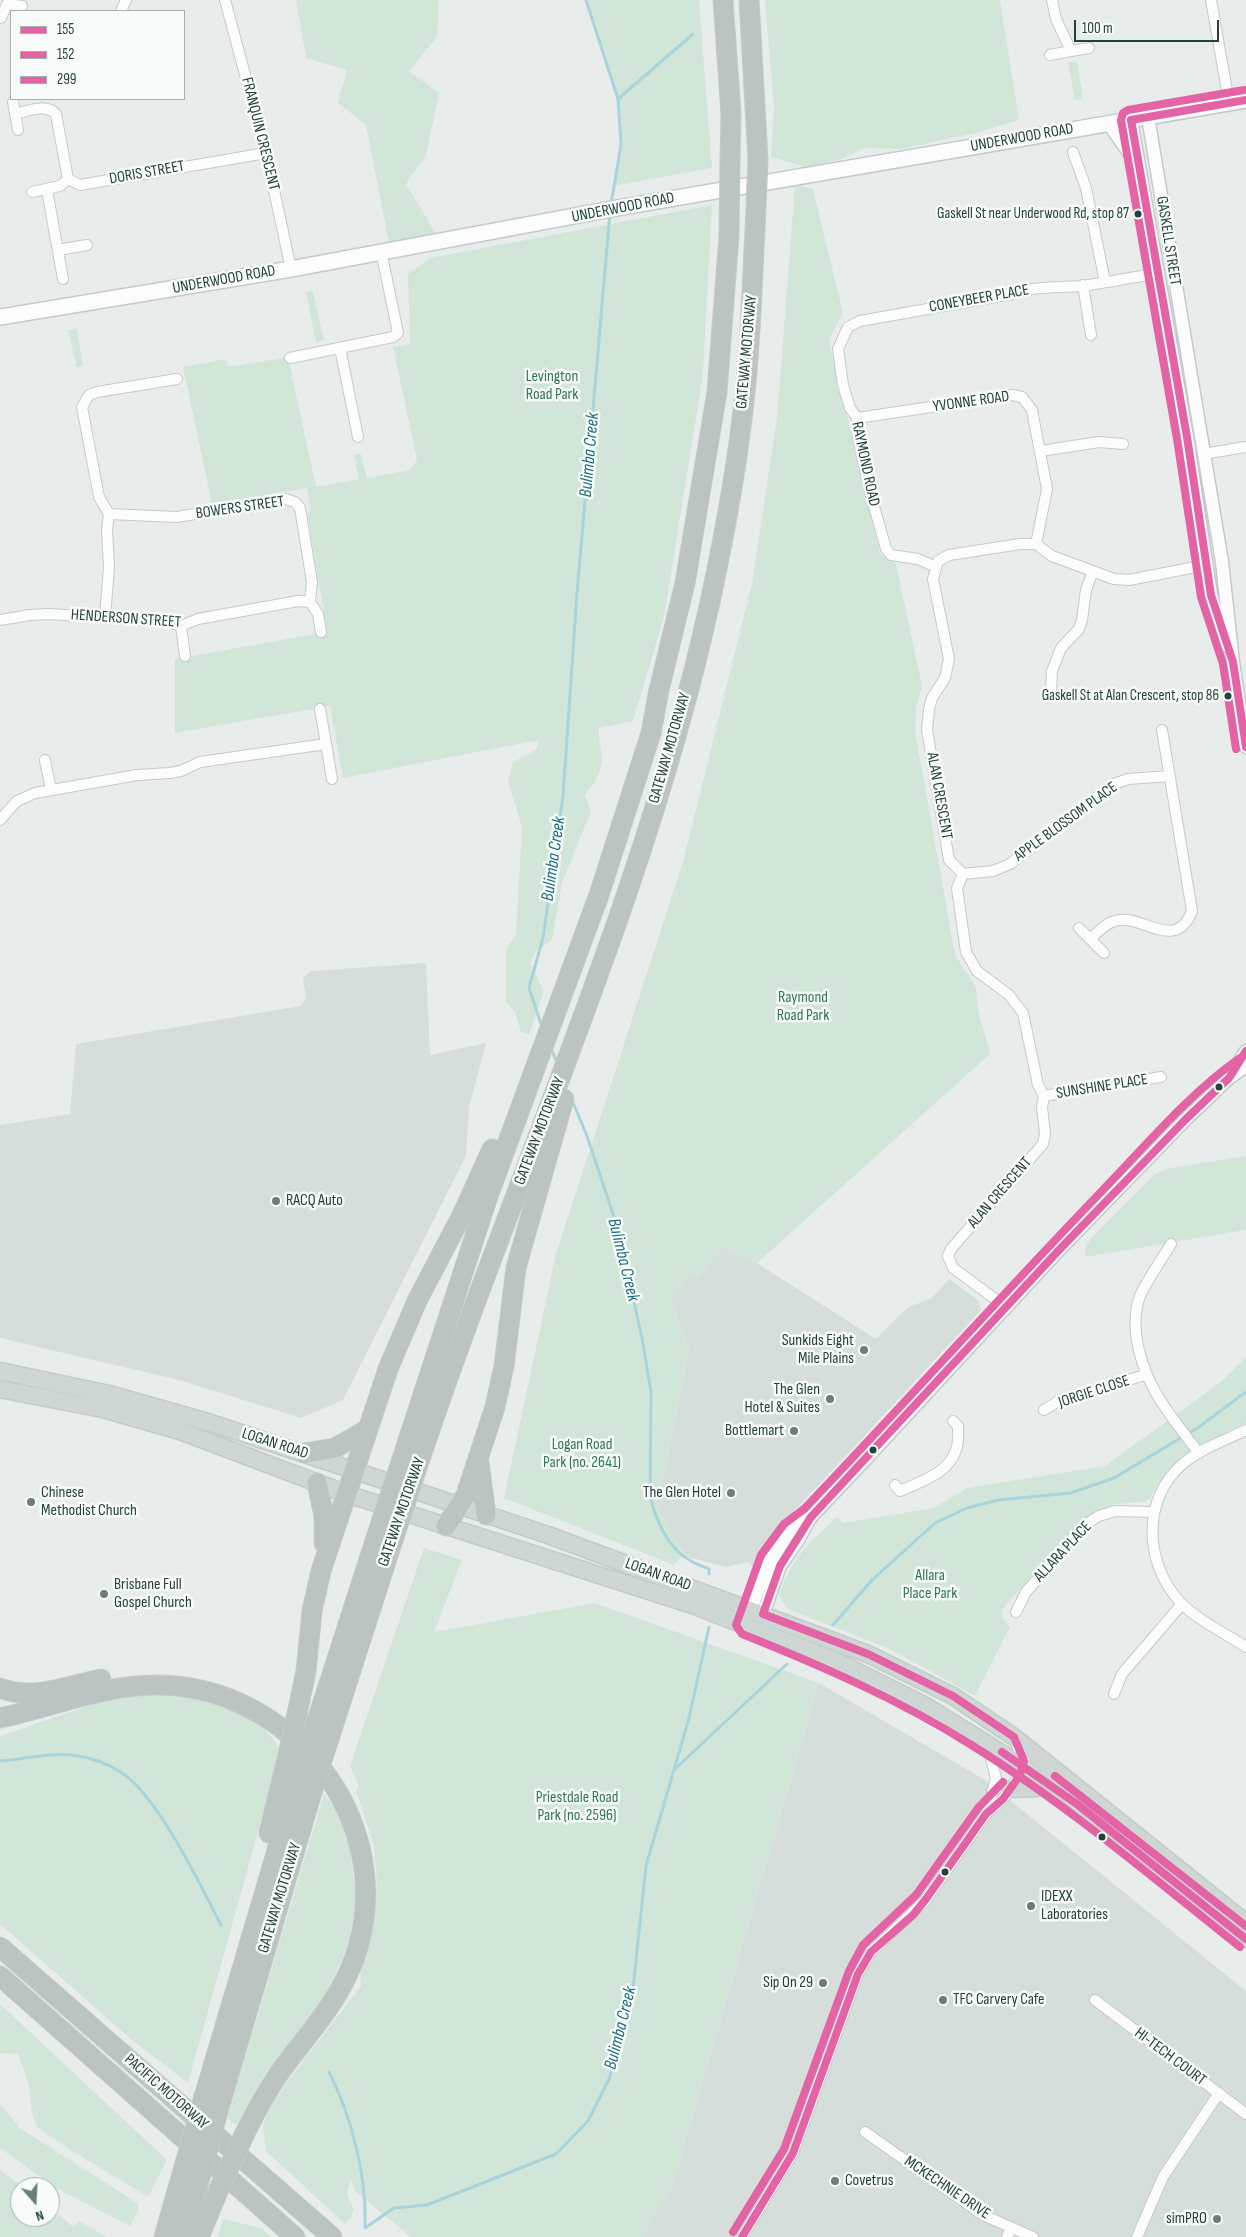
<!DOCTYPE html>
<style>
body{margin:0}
#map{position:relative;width:1246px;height:2237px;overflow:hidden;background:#e8edeb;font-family:"Sofia Sans Condensed",sans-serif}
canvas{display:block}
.legend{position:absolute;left:10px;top:10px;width:175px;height:90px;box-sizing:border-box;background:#f7fbf9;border:1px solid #a3b1ad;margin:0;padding:6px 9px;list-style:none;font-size:15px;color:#24423a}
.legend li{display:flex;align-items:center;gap:10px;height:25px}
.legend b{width:25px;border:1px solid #a3b1ad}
.north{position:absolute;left:10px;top:2177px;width:50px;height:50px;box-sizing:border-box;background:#f7fbf9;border:1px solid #a3b1ad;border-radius:50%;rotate:161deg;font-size:14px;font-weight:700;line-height:20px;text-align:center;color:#24423a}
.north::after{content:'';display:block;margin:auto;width:18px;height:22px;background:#697e78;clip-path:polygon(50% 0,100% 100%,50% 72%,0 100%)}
.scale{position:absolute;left:1074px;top:20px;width:145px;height:22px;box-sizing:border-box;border:2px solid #24423a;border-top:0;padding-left:6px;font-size:15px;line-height:18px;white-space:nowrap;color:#24423a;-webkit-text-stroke:4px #f7fbf9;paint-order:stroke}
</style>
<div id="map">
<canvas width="1246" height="2237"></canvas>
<ul class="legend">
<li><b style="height:6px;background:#e463a4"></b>155</li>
<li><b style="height:6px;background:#e463a4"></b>152</li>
<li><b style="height:6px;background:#e463a4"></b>299</li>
</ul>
<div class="north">N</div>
<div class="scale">100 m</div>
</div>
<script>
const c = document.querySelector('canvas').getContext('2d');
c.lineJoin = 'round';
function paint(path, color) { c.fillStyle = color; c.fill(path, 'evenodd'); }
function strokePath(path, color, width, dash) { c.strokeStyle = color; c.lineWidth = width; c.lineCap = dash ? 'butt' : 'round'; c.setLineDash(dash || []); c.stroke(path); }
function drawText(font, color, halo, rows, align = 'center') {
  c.font = font + ' "Sofia Sans Condensed",sans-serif'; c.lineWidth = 5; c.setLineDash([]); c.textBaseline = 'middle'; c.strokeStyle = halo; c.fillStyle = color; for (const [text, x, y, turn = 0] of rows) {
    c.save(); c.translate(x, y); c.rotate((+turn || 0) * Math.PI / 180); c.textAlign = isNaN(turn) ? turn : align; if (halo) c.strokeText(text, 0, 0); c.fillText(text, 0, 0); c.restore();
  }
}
paint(new Path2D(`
 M426,963L430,1055L486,1043L469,1107L466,1156L343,1400L301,1418L179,1380L0,1338V1125L70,1114L76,1044L300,1006L306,999L303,978L311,971Z
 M721,1247L757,1263L876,1339L907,1308L932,1298L949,1279L978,1300L981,1310L773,1534L755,1569L748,1562L726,1567L685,1556L657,1507L689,1349L671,1299L691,1273L698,1278Z
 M819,1683L985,1780L1246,1991V2237H641L672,2186Z`), '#d6dedb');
paint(new Path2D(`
 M296,0H439L437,37L409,71L439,93L426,155L406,184L436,234L389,243L366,125L338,103L347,70L306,58Z
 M586,0H699L712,168L613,186L621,144L618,99Z
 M765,0H1000L1019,120L976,133L901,149L865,148L841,159L806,167L771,157L774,106Z
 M1077,62L1083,99L1075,100L1068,63Z
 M795,185L813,189L843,313L829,340L880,554L896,564L922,686L916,708L915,731L955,955L976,987L978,1010L990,1054L757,1263L721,1247L698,1279L690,1274L671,1299L689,1349L657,1507L680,1546L682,1556L674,1565L504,1498L556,1254L682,865L752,584L777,417Z
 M712,205L703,374L664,617L633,721L599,728C598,739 602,749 602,760C601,774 593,784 585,795L591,811L562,883L552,940L536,951L530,964L544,991L529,1034L521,1032L515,1012L506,1002V950L516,934L522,827L508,782L513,762L536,750L539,740L343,778L330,706L175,733V659L327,632L307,513L311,512L307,488L212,504L183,367L226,359L228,367L288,357L316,487L359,479L354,455L361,454L367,478L410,470L417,460L393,347L410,344L408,274L430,258Z
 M313,291L324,340L316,342L306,292Z
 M77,328L83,366L77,367L68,330Z
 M1246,1156V1230L1085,1257V1247L1093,1236L1155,1174L1170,1168Z
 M1246,1357V1423L1198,1446L1177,1414L1221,1382Z
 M1170,1419L1194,1450L1182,1456L1166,1472L1149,1499L1145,1502L1114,1504L1082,1520L1071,1531L1002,1610L1003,1619L1010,1627L975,1696L890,1649L788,1609L779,1596C791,1557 809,1544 837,1517L843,1523L934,1508L967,1488L1105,1466Z
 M424,1548L462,1560L434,1632L595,1603L819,1683L672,2186L641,2237H411L355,2191L351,2179L347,2195L354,2210L351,2218L345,2224L266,2151L263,2126L268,2112L287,2082L361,1986L360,1969L372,1930L377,1884L374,1846L356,1790L359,1785L350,1766Z
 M143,1692L199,1699L254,1717L281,1749L188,2083L133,2041L0,1924V1736L114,1697Z
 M324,1794L339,1814L350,1846L356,1902L350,1935L344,1955L324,1997L265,2074L236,2125L227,2118Z
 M0,2004L167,2160L148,2197L69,2149L37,2127L32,2114L29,2085L18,2054L0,2053Z
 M0,2104L20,2128L137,2203L139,2209L130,2226L56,2188L0,2148Z
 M0,2170L23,2187H20V2217H50V2207L73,2227L79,2221L107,2237H0Z
 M223,2219L261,2228L272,2237H218Z`), '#d1e6d8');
strokePath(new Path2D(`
 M586,0L618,99L621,144L611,205
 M618,99L693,34
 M542,1027L529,988L543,938L563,796L577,593L610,213
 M550,1047L558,1064
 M572,1100L587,1136L617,1226L642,1338L651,1392L650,1495C655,1519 668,1549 691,1561C697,1565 703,1566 709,1569V1574
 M833,1625L872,1580L935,1523L967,1508L998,1500L1071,1493L1114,1478L1199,1427L1246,1392
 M0,1761C23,1760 48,1752 72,1755C89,1757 107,1763 122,1773C157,1795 201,1886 221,1925
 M675,1769L787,1664
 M329,2072C352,2117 367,2178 365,2227
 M365,2228L394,2208L427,2205L556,2154L588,2121L609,2079L632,1998L646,1866L689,1718L709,1627`), '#a9d4db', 3);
const minor = new Path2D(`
 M225,0L266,153L291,269
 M1052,0L1056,19L1071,51L1089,48
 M1211,0L1229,102
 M121,11L126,0
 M1,18L7,4L22,6
 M1050,55L1071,51
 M13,102L18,130
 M15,114C28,111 46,103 56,114L68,179
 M1073,152L1086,188L1105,282
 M47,190L63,279
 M32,192L60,186L68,179L80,185L266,153
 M58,250L87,245
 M1083,285L1091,335
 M340,348L358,437
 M290,358L393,337L398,333L381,251
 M857,418L1012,395L1022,397L1032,410L1047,489L1036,544
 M1041,451L1099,442L1123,444
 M1203,454L1246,447
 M109,514L177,517L285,499L295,502L300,508L312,582L310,602L318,614L321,632
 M936,567L918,559L891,555L886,549L870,492L857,432V418L850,408L843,385L838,349L848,327L860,321L1012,294C1033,286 1058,288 1081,286C1107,283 1133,277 1159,273
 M105,618L109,567L107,530L109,514L99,497L82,407L89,395L97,392L177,379
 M0,620L30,615L48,614L166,621L181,626L198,619L298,601L310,602
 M181,626L185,656
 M1051,693L1052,671L1061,648L1079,629L1082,620L1086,590L1093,571
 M320,709L332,779
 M45,760L51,790
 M0,820L17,801L35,793L137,775L170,773L181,771L200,762L326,744
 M963,874L993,871L1010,864L1114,784L1128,779L1170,776
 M1079,928L1104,953
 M1090,939C1098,932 1108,921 1119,920C1144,916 1176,952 1192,911L1162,730
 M1044,1096L1161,1077
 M1171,1244C1161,1261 1148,1278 1140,1296C1135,1308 1135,1322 1136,1334C1142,1384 1170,1415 1199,1453
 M1006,1307L953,1268L948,1256L951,1249L1043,1144L1045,1134L1042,1107L1044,1096L1038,1085L1023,1013L1009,995L977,971L966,952L957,888L963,874L949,860L927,730L929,709L932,698L945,678L949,659L933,579L938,561L949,555L1020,544H1036L1052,556L1114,579L1129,580L1206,565
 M1044,1410L1060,1400L1145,1375
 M1246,1430C1226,1440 1202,1448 1185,1462C1141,1497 1144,1563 1180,1602C1197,1620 1225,1633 1246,1647
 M895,1485L900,1491C920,1482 949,1473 956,1450C959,1443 958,1434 958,1426L953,1421
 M1016,1612L1026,1592L1084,1525L1099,1516L1115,1511L1153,1512
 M1114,1694L1122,1674L1182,1604
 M987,1813L996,1778L987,1743
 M1095,2000L1246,2114
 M865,2132L983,2215L1033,2237
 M742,2237L793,2153L858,1974L871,1952L924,1902L986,1814L1003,1799L1020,1775L1024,1761L1014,1738
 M1007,2237L1011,2228
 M1137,2237L1163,2177L1219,2093`);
const tertiary = new Path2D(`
 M1148,117L1222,562L1233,662L1246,747
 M1131,120L1187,437L1211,595L1227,646
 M1109,124L1136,163
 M1229,1078L1246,1051
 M751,1609L770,1560L791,1531L811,1517L863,1462L1059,1250L1186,1119L1229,1078L1246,1066
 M763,1614L780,1566L798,1540L809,1520`);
const secondary = new Path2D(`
 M0,317L291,269L617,208L1246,100`);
const primary = new Path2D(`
 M0,1371L109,1394L211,1423L548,1535L868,1654L953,1696L1014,1737L1246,1923
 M0,1389L103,1409L180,1431L347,1494L692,1605L836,1661L926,1706L1024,1767L1077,1804L1246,1939
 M1010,1789L1037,1788L1049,1784`);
const motorway = new Path2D(`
 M723,0L731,114L730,160
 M749,0L758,159
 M304,1453L335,1448L368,1429
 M402,1459L488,1196L599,895L651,733L659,690L685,583L717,392L729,236
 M479,1463L486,1515
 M418,1465C514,1177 645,899 710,602C725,533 738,462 745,392C751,338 752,284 755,230
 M317,1483L324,1516V1543
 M446,1526L466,1495L495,1407L504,1366L516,1268L564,1099
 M0,1688C33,1701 67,1686 101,1679
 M0,1718C52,1707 103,1685 156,1685C290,1685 395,1818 358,1947C344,1997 310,2031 280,2072C267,2091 256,2111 246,2131
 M296,1719L306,1671L312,1611L321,1571L388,1369L417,1301L463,1213L492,1149
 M313,1733L377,1535
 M326,1748L393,1540
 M269,1833L288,1755
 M0,1947L332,2237
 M0,1976L295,2237
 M204,2097L302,1766
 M218,2111L315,1782
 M164,2237L186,2160
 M183,2237L201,2174
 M199,2237L219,2189`);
strokePath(minor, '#c5cac8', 12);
strokePath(tertiary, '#c5cac8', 15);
strokePath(secondary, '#c3cbc8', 18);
strokePath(primary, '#c3ccc9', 19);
strokePath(motorway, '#c3ccc9', 21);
strokePath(minor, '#fcfcfc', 10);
strokePath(tertiary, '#fcfcfc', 12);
strokePath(secondary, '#fcfcfc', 15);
strokePath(primary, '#cfd7d5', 16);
strokePath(motorway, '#bcc4c2', 19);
const motorwayBridge = new Path2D(`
 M755,230L758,159
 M729,236L730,160
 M377,1535L402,1459
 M393,1540L418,1465
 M288,1755L296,1719
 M302,1766L313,1733
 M315,1782L326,1748
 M186,2160L204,2097
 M201,2174L218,2111
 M219,2189L246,2131`);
strokePath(motorwayBridge, '#c3ccc9', 21, []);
strokePath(motorwayBridge, '#bcc4c2', 19);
strokePath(new Path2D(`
 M1246,100L1131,120L1187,437L1211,595L1233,662L1246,747
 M1002,1752L1077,1804L1246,1939
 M742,2237L793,2153L858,1974L871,1952L913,1915L926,1899L986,1814L1003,1799L1020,1775L1024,1761L1014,1737L953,1696L868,1654L763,1614L780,1566L811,1517L1059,1250L1186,1119L1229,1078L1246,1051`), '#e463a4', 8);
strokePath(new Path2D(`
 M1236,749L1223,664L1201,597L1177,439L1121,120L1123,113L1128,110L1244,90
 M1240,1947C1153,1878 1068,1805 973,1746C900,1700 822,1666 742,1634L736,1625L761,1555L784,1524L804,1509C903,1405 999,1298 1099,1194C1144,1148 1187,1095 1240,1058`), '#e463a4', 8);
strokePath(new Path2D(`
 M1055,1776L1246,1926
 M733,2232L784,2149L849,1971L863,1945L916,1895L978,1808L1003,1782`), '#e463a4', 8);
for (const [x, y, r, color] of [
 [1138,214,4.5,"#24423a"],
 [1228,696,4.5,"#24423a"],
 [1219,1087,4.5,"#24423a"],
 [276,1201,5,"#697e78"],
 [864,1350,5,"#697e78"],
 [830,1399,5,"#697e78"],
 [794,1431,5,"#697e78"],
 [873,1450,4.5,"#24423a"],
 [731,1493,5,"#697e78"],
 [31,1502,5,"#697e78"],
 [104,1594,5,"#697e78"],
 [1102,1837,4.5,"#24423a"],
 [945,1872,4.5,"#24423a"],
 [1031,1906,5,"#697e78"],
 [823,1983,5,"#697e78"],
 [943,2000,5,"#697e78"],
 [835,2181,5,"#697e78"],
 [1217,2219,5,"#697e78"]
]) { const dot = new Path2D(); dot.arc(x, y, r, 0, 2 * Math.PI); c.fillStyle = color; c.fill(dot); strokePath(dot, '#f7fbf9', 2); }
drawText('15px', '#24423a', '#f7fbf9', [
 ["Gaskell St near Underwood Rd, stop 87",1129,214],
 ["Gaskell St at Alan Crescent, stop 86",1219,696]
], 'right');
drawText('16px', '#24423a', '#f7fbf9', [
 ["FRANQUIN CRESCENT",260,134,76],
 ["UNDERWOOD ROAD",1022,138,-10],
 ["DORIS STREET",147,173,-10],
 ["UNDERWOOD ROAD",623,208,-11],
 ["GASKELL STREET",1168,241,81],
 ["UNDERWOOD ROAD",224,280,-10],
 ["CONEYBEER PLACE",979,299,-10],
 ["GATEWAY MOTORWAY",747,352,-85],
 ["YVONNE ROAD",971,402,-8],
 ["RAYMOND ROAD",865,464,78],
 ["BOWERS STREET",240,508,-8],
 ["HENDERSON STREET",126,619,4],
 ["GATEWAY MOTORWAY",670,748,-74],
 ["ALAN CRESCENT",939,796,80],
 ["APPLE BLOSSOM PLACE",1066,822,-36],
 ["SUNSHINE PLACE",1102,1087,-9],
 ["GATEWAY MOTORWAY",540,1131,-69],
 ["ALAN CRESCENT",1000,1193,-49],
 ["JORGIE CLOSE",1094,1392,-18],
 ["LOGAN ROAD",275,1444,18],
 ["GATEWAY MOTORWAY",402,1512,-71],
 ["ALLARA PLACE",1063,1552,-47],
 ["LOGAN ROAD",658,1575,20],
 ["GATEWAY MOTORWAY",280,1898,-73],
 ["HI-TECH COURT",1170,2057,37],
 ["PACIFIC MOTORWAY",166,2092,41],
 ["MCKECHNIE DRIVE",947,2188,34]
]);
drawText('16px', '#2d7a4b', '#f7fbf9', [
 ["Levington",552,377],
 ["Road Park",552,395],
 ["Raymond",803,998],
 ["Road Park",803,1016],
 ["Logan Road",582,1445],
 ["Park (no. 2641)",582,1463],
 ["Allara",930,1576],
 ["Place Park",930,1594],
 ["Priestdale Road",577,1798],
 ["Park (no. 2596)",577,1816]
]);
drawText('16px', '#24423a', '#f7fbf9', [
 ["RACQ Auto",286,1201],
 ["Sunkids Eight",854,1341,"right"],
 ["Mile Plains",854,1359,"right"],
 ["The Glen",820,1390,"right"],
 ["Hotel & Suites",820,1408,"right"],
 ["Bottlemart",784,1431,"right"],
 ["Chinese",41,1493],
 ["Methodist Church",41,1511],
 ["The Glen Hotel",721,1493,"right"],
 ["Brisbane Full",114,1585],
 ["Gospel Church",114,1603],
 ["IDEXX",1041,1897],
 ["Laboratories",1041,1915],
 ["Sip On 29",813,1983,"right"],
 ["TFC Carvery Cafe",953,2000],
 ["Covetrus",845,2181],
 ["simPRO",1207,2219,"right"]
], 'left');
drawText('italic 18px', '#1c6f80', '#f7fbf9', [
 ["Bulimba Creek",590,455,-85],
 ["Bulimba Creek",554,859,-82],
 ["Bulimba Creek",623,1260,76],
 ["Bulimba Creek",621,2028,-76]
]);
</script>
